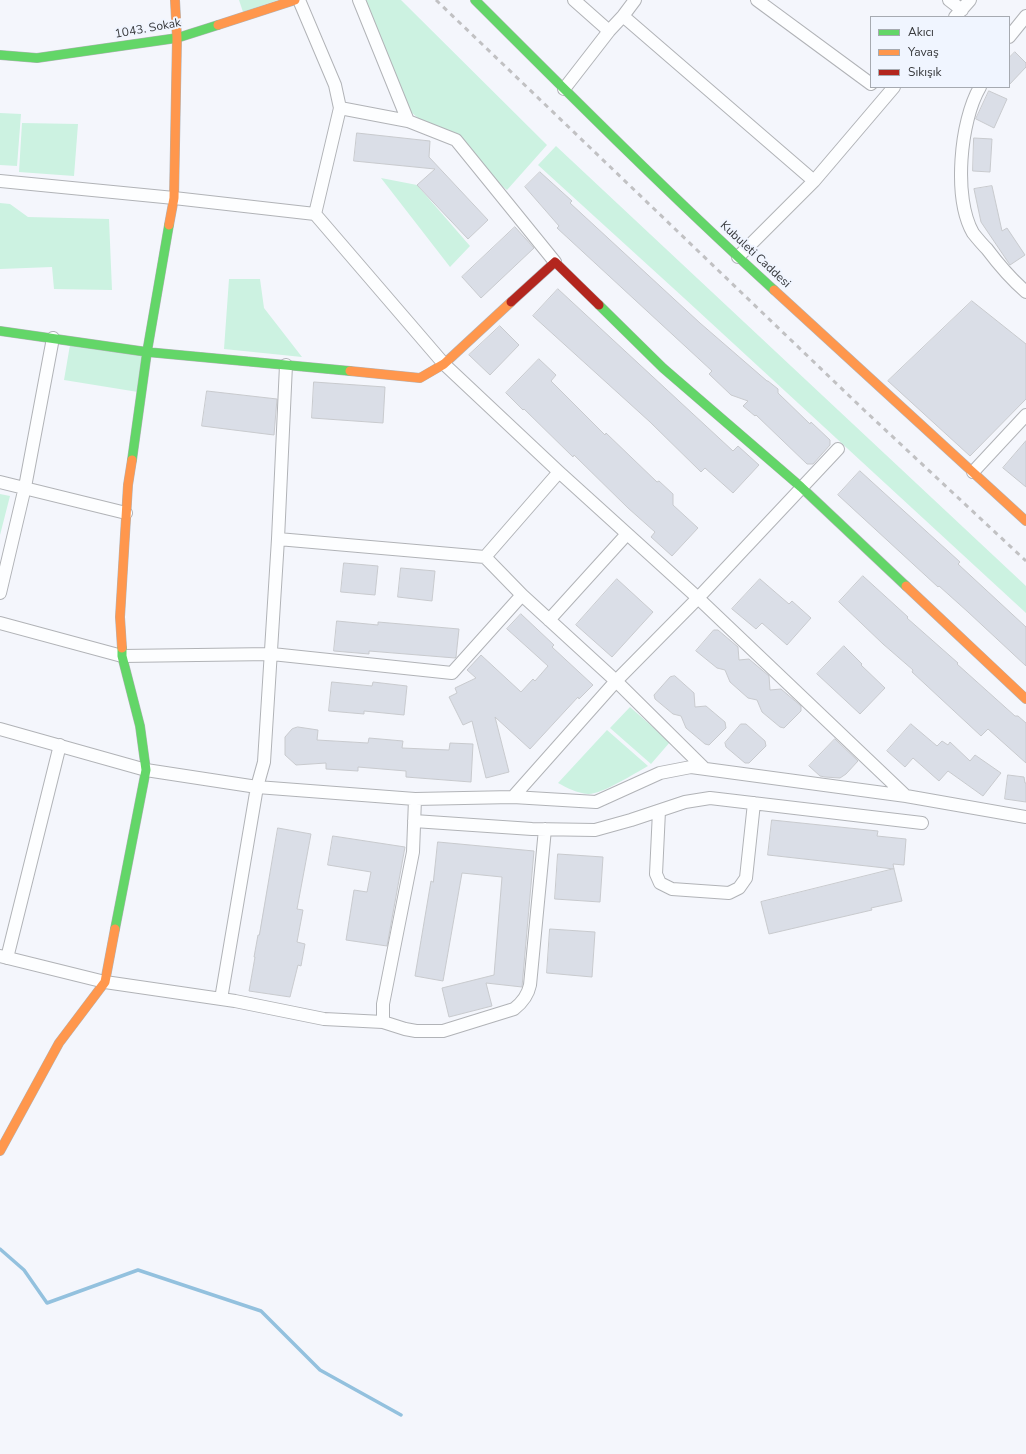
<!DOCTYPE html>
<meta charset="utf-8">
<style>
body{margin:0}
#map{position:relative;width:1026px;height:1454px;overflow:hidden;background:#f4f6fc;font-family:"Nunito Sans",sans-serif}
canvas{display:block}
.legend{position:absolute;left:870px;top:16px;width:140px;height:72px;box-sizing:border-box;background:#f0f5ff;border:1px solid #a6aab1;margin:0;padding:5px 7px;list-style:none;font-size:12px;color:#37393c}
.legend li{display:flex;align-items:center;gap:8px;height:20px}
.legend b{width:20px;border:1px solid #a6aab1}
</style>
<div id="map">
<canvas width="1026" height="1454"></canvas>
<ul class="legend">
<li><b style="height:5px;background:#63d668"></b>Akıcı</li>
<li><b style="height:5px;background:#ff974d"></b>Yavaş</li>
<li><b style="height:5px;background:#b3261e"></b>Sıkışık</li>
</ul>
</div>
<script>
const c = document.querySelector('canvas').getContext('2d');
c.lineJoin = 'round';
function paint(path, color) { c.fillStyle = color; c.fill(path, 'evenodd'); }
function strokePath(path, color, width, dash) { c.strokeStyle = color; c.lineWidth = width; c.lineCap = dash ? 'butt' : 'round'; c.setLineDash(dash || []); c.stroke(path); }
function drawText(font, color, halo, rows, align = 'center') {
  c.font = font + ' "Nunito Sans",sans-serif'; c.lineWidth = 4; c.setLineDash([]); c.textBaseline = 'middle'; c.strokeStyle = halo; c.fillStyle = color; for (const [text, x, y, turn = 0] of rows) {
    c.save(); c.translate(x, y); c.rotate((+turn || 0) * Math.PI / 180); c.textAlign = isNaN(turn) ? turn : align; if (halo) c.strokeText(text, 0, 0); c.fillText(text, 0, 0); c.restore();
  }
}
paint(new Path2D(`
 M239,0H278L243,12Z
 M362,0H401L547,145L507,190L407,109Z
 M0,113L21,114L17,166L0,165Z
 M22,123L78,124L74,176L19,172Z
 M556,146L1026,586V613L684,298L538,165Z
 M381,178L417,185L470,246L450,267Z
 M0,203L10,204L28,217L109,219L112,290L54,289L52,267L0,269Z
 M229,279H260L264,308L302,357L224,349Z
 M70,345L144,354L138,392L64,380Z
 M0,494L10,496L0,535Z
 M630,707L670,742L651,764L610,728Z
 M607,730L648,766C635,773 601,795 588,794C577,793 567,788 558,783Z`), '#ccf2e1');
strokePath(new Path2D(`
 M0,1249L24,1270L47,1303L138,1270L261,1311L320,1370L401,1415`), '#93c1de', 3.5);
const building = new Path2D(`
 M1015,52L1026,63V67L1009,85V58Z
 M989,91L1007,99L994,128L976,119Z
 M357,133L430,141L429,157L488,220L468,239L417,185L435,169L354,161Z
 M974,138L992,139L990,172L973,171Z
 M540,172L572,201L570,203L700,323L767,381H768L778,389V393L810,424L811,422L830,440V445L813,464H807L756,415L755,416L743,406L748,401L731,395L709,374L712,371L557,228L559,226L525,187Z
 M992,186L1002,231L1007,228L1025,255L1010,265L981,222L978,208L974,189Z
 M515,227L534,248L481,298L462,277Z
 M558,289L733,451L738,446L759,465L733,493L705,468L701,472L650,422L533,316Z
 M972,301L1026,344V399L970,456L888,381Z
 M500,326L519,345L490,375L469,355Z
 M539,359L556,375L551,381L605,435L606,433L657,482L659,481L673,494V505L698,528L672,556L651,537L655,532L628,508L574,455L573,457L524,409L523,410L506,393Z
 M314,382L385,387L383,423L312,418Z
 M207,391L277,399L274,435L202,426Z
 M1026,441V487L1003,468Z
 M860,471L960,562L958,564L1026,627V666L968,612L939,586L938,587L838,495Z
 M344,563L378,566L375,595L341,592Z
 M401,568L435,571L432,601L398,597Z
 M863,576L908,617L907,618L958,663L957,664L1015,716H1018L1026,723V763L988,729L981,736L912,672L913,670L883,644L839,602Z
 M617,579L653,612L612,657L576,625Z
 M760,579L789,604L792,601L811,618L787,645L762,623L756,629L732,609Z
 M521,614L554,645L552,647L593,685L579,699L578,697L530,749L495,717L509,772L486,778L472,721L463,725L449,697L457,693L455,688L476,678L467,670L481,655L521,692L533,679L535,681L548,666L507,629Z
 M337,621L378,625V622L459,629L456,657L455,658L369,651V654L334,651Z
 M714,630H718L738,647L739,660L749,659L769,676L770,690L781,689L801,706V711L784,728L780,727L762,712L757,700L748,698L730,682L725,670L717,668L696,651Z
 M844,646L862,664L861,665L885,688L860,714L817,674Z
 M675,676L694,693L695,707L706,706L725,722L726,728L709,745L705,744L686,728L681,716L673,714L655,699L654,695L670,677Z
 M332,682L372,686L373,682L407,686L404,715L364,711V714L329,711Z
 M741,724H746L765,741L766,746L749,763H745L726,747L725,743Z
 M911,724L937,746L942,741L948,745L950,742L970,761L975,755L1001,773L983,796L948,771L939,781L913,758L905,767L887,751Z
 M298,727L318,730L317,740L368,743L369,738L403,741L402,748L449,750L450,743L473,744L471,782L406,777V771L358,767V771L326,769V763L296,765L285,755V737L292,729Z
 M835,739L858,761L846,774L840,778L825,777L820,776L809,766Z
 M1008,775L1024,777L1025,783H1026V802L1005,799Z
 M772,820L878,831L877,836L906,839L904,865L893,864L894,869L768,855Z
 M278,828L311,834L297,909L303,910L297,942L305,944L301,966L298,965L290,997L249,991L255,957H254L258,935H259Z
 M333,836L405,847L387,946L346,940L354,890L367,892L371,872L328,865Z
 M438,842L534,851L522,987L486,983L492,1006L449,1017L442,988L494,975L502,877L462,873L443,981L415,976L431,881L433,882Z
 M558,854L603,857L600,902L555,899Z
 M894,869L902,901L871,908L872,910L769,934L761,902Z
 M550,929L595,932L592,977L547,973Z`);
paint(building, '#dadee7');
strokePath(building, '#c8cace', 1);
const street = new Path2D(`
 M359,0L408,121
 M574,0L609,31
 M757,0L871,84
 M949,0L962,10
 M623,16L814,181
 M955,17L970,0
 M1009,37L1026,16
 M980,87C960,121 953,198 973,233C977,238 982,244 987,249C999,265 1011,279 1026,292
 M564,89L609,31L623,16L635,0
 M340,108L408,121L456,140L555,262
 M0,181L174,198L315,214L340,108L335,85L299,0
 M315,214L444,364L559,472L698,598L906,796L1026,817
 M738,257L814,181L894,87
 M973,472L1026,415
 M0,482L126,513
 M278,539L485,557L559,472
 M485,557L522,595L616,681L705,769
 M0,593L25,487L53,338
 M549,620L627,534
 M0,623L122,656L272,654L452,673L522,595
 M0,729L146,770L257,787L415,799L513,797L596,802L660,773L691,767L906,796
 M513,797L616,681L698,598L838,449
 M659,811L656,874L660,883L672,889L729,893L739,888L746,878L754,803
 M414,821L532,829L595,830L631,820L685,802L710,798L922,823
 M0,956L105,982L235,1001L324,1019L383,1022L405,1029L416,1031H443L514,1009C523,1002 528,995 530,985L545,829
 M7,958L60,745
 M221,999L257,787L264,762L278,539L286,365
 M383,1022V1004L413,852L415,799`);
const fast = new Path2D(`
 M475,0C573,98 671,196 774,290
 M0,55L37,58L177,38L218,25
 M599,305L663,368L801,487L906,586
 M0,331L147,352L350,371
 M132,460L147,352L169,225
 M115,929L146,770L140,726L122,656V648`);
const slow = new Path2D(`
 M218,25L295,0
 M169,225L174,198L177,38L175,0
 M774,290L1026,521
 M350,371L420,378L444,364L511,302
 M906,586L1026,699
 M122,648L120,617L128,485L132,460
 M0,1151L59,1043L105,982L115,929`);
const jam = new Path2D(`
 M511,302L555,262L599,305`);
strokePath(street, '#b1b3b7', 14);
strokePath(fast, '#b1b3b7', 10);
strokePath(slow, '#b1b3b7', 10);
strokePath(jam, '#b1b3b7', 10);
strokePath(street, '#fdfeff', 12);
strokePath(fast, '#63d668', 9);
strokePath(slow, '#ff974d', 9);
strokePath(jam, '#b3261e', 9);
strokePath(new Path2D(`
 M436,0L864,410L1026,561`), '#c1c1c3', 3, [5, 5]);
drawText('12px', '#37393c', '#f0f5ff', [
 ["1043. Sokak",148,29,-10],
 ["Kubuleti Caddesi",755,255,43]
]);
</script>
